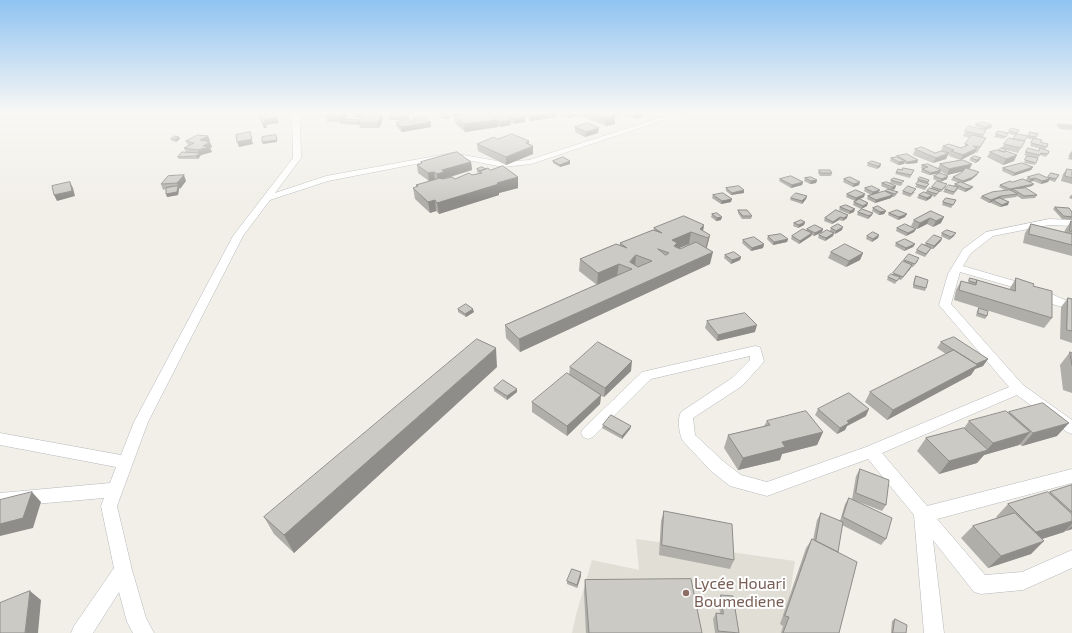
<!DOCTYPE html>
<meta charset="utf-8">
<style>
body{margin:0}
canvas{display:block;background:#f1efe8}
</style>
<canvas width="1072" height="633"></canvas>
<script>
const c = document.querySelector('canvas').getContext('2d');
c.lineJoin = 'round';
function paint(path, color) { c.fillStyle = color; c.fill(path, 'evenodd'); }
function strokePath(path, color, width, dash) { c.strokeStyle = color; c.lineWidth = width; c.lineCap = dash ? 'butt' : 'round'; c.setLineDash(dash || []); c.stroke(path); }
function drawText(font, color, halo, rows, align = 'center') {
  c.font = font + ' "Exo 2",sans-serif'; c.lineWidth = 4; c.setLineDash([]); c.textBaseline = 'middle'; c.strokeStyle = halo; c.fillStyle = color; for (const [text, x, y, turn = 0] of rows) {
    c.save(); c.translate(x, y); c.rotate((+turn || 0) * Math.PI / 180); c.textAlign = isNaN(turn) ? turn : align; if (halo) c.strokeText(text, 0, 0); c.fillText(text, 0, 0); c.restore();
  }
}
paint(new Path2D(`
 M636,539L795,561L784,633H572L576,615L592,560L639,570Z`), '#e1ded6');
const street = new Path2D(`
 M291,112H298L300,119L301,158L275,193L326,176L452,153L503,162L529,160L678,112H688L531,164L503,167L452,157L328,181L270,200L243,236L148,422L117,506L132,570L146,618L154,633H133L127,622L119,592L93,633H71L74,626L114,568L101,506L104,498L0,507V493L110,483L116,467L0,445V433L121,455L134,422L233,236L293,158L292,119Z
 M415,112H428C425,115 418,115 415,112Z
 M1049,219L1072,220V226L1049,225L993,236L971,253L963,266L1042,289L1060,298L1072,302V310L1052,304L1034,293L960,272L951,304L1023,385L1072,420V434L1067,432L1017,395L882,453L927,506L1072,469V483L937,519L985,575L1022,572L1072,550V568L1023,590L981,594L974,592L933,540L944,633H924L914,515L868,459L767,496L730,486L711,471L683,441C679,434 677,419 681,412L732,378L750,360V356L651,379L593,437L588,439L583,437L581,433L583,429L642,372L755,346L760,347L764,361L762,364L742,386L693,418L695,435L723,461L741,475L767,482L866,447L1009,387L939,305L948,274L963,249L986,232Z`);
strokePath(street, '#b5b8bc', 1);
paint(street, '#fff');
paint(new Path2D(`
 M330,112H349L345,119L361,121L362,118H355V115L370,113V114L383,119L379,128H360L359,124L357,125L340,124V122H327L326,117Z
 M447,112H502L504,114V112H519L525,122L514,124L511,122V125L500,127L498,126V127L465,132L455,123L454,117Z
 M521,112H556V117L531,121Z
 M557,112H643V117L636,119L624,113L615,116V124L606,126L579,115L568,118Z
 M646,112H658L652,114Z
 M441,115L450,118L444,119L441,117Z
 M408,116L406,120L411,122H413V119L431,127L402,132L397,127L396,122L404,120H389V118Z
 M976,124L992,125L991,128L984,130H986L983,137L986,138L977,153L975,152V153L961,160L969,169L977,175L971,180L963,183L971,189L965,192L958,189L953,195L943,192L945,189L954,186L955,184L959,183L951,180L953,177L961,173L963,171L947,175L940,171V173L929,175L921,172L922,169H923L921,168L922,165L938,168L940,164L960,160L949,156V154H948L946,159L933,163L913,155L915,149L935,153L941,151L943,146L961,148L964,147L970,138L963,136L965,131L983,129L975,126Z
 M1058,124L1072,126V130L1060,129L1057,126Z
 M575,127L598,133L585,137L575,132Z
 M998,131L1008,133L1009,131L1018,133L1016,136L1007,133L1004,139L994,137Z
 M1030,132L1038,134L1036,138L1040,142L1048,144L1045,150L1048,154L1046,157L1040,155L1038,158L1024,155L1028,148L1039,151L1040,149L1030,146L1033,140L1027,138Z
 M208,136L210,141H209L212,147L210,148L212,152L201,155L198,159H179L178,157L186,152L184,148L188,146L186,141Z
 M179,137L180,139L176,142L172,141L171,139Z
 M1013,139H1026L1018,153L1006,150L1005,152L1014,161L1003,165L987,157L990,152L999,150L1002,148L1004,144Z
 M477,144H529L533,146V154L506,165L478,151Z
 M1072,150V160L1068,159Z
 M897,156L918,160L917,163L906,164L904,163V164L898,165L890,161L891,158L897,157Z
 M1027,156L1036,163L1035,165L1024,163Z
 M971,158L979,161L975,163L969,160Z
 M553,161H570V164L560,167L553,163Z
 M421,162H471L472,170L445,179H455L472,175L479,173L477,172V169H486L518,177V188L499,193V195L439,214L436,211L430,213L415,199L413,188L417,187L416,185L429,181L418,173L417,165L421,163Z
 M868,163L881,164L880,167L877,169L867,166Z
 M1033,167L1031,170L1013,176L1002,171L1003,168Z
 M898,169L902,170H914L910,178L895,174Z
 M1067,169L1072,170V184L1061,181L1063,174Z
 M819,170L832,173L831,176H820L818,173Z
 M1051,173L1059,175L1055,182L1049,180L1048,182L1041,184L1033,181L1029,182L1026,180L1028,177L1048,178Z
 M934,176L947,179L940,182L946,186L941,192H939L935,197L932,196L931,198L926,201L917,198L919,195L926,193L927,191L931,189L932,187L940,182L933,179Z
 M805,178L817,180L816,183L810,184L804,181Z
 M894,178L903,184L900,186L890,183L891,180Z
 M780,179L803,182L802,185L791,188L779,181Z
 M844,179L859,185L853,187L843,182Z
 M918,179L929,180L928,183L927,187L925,190L915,187L918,182H917Z
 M186,181L179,189L178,195L167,197L166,189L163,190L161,184Z
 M1012,182L1032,186L1023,188L1037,195L1035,198L1022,199L1017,196L1016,197L1002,199L1008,205L1000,207L991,203L992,202L989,203L980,198L982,196L1006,191L999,187L1000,185Z
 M882,183L895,189L892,190L898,192L896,195L894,197H892L891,198L875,203L867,199L868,196L885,191L888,189L881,186Z
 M726,188L744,193L731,195L726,191Z
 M865,188L878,193L871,195L864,191Z
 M903,191L915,192L910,197L902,194Z
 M847,194L864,197L855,201L846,197Z
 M713,195L731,202L721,204L712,198Z
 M1071,195H1072V199L1069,198Z
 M807,196L806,199L802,204L790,200L791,198Z
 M956,200L951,208L942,205L943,202Z
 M854,202L867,206L861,209L853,205Z
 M840,207L854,212L849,214L839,210Z
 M1055,207L1072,212V220L1062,219L1053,209Z
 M873,208L886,211L884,214L879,215L872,211Z
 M738,210L752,216L751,219H742L738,213Z
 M836,210L847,218L843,221L839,220L832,224L824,221L825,218Z
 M931,211L941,223L933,227L927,224L917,229L911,226L914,220Z
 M858,212L872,215L868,219L857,215Z
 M889,213L905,217L898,220L888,215Z
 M712,214L721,220L716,221L711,217Z
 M1071,221H1072V256L1023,243L1025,233L1031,224L1064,233L1065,230Z
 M805,222L804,225L798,228L793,226L794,223Z
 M704,225L703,231L710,235L707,247V248L710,264L520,352L506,338L505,325L597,285L579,271L580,259L619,246L620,243L654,230V228ZM689,244L680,249L679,248Z
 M831,228L842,230L835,234L830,231Z
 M897,228L916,229L914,232L906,236L896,231Z
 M807,229H823L822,232L814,236L812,235L811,236L799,244L791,239L792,236L806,231Z
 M834,233L833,236L825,241L818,238L819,235Z
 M942,233L954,236L949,240L941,236Z
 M879,235L878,238L872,242L866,239L867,236Z
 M768,236L788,239L787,242L773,245L767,239Z
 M942,238L941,241L933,249H931L925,257L915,253L917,250L924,245L926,243Z
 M743,240L764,244L763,248L751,251L742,243Z
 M896,243L915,244L913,247L904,251L895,246Z
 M831,252L863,253L860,260L846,267L828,258Z
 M725,255L741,257L740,260L731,264L724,258Z
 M904,260L918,261L913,267H911L901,280L898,279L895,284L887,280L888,277L893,274Z
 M916,276L926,288L925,291L913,288L914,280Z
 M970,278L1010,289V288L1016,278L1033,286L1052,318L1044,328L954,300L956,290L961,281L968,283Z
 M1068,298L1072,299V343L1060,339L1061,307Z
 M979,308L987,316L985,319L976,316L977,311Z
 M458,309L474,312L466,317L458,312Z
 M707,321L755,332L717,341L705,328Z
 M941,342L988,359L983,366L975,369L971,375L887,420L865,402L870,392L946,354L937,348Z
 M1070,352L1072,353V397V393L1063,390L1060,365Z
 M497,367L294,553L274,534L264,517Z
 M570,367L631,371L604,397L601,396L600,404L567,436L532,412V402L569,375Z
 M494,388L517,392L507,400L494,391Z
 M818,409L866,416L847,426L845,430L837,434L815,415Z
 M1009,412L1057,436L1022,446L1019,444V445L984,455L977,463L939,474L917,451L926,438L964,428L969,421L1008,413Z
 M767,421L823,432L817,445L782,454L780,460L738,470L724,448L728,435L764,426Z
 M603,425L631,426L630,429L622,439L602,428Z
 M860,469L886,505L882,511L856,501L886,539L881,545L842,525L838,552L839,633H781L783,626L780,624L806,548L812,539L813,540L817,520L821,513L840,521L845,504L849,498L852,499L856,476Z
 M1072,485V529L1066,531H1065L1064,532L1042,539L1031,554L988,568L961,538L973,526L997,518L996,517L1008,504L1049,493L1050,492Z
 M664,511L734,560L730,569L659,555L661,521Z
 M581,572V576L577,588L567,584V581Z
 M585,580L702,633H586L584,592Z
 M721,595L739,633H715L713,619L716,613H720L718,601Z
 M895,619L906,633H891L892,621Z`), '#afaea9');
paint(new Path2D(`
 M345,112H349L343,122L342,117Z
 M455,112H470V115L455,117Z
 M556,112V117L531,121V116Z
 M568,112H579V115L568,118Z
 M610,112H624V113L609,118Z
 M636,112H643V117L636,119Z
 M652,112H658L652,114Z
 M382,114L383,119L379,128L378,123Z
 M408,114V116L406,120L405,118Z
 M450,116V118L444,119V117Z
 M615,116V124L606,126V119Z
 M525,117V122L514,124V119Z
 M277,118L279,123L266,125L267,128H264L262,123L265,120Z
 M360,120L361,122L357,125V123Z
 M498,120V127L465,132L464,124Z
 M511,120V125L500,127V122Z
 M431,122V127L402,132L401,127Z
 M992,125L991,128L984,130L985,127Z
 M599,128L598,133L585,137L586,132Z
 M250,132L253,144L239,147L237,142Z
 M208,136L210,141L202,146L200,140Z
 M179,137L180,139L176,142L175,139Z
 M277,140V142L263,144L262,142Z
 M529,141V147L533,146V154L506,165V157L526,143Z
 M210,142L212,147L210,148L212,152L201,155L198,159L196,156L199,153L198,150Z
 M977,148L975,153L960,160L963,155Z
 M949,153L946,159L933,163L936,158Z
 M1017,155L1014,161L1003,165L1006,159Z
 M981,158L979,161L975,163L977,160Z
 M918,160L917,163L906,164L908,162Z
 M570,161V164L560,167V165Z
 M905,161L904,164L898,165L899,162Z
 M471,162L472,170L445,178V180L438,182L437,174L442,170Z
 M881,164L880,167L877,169L878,166Z
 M972,164L969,170L947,175L949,169Z
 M1033,167L1031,170L1013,176L1015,173Z
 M941,170L940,173L929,175L931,173Z
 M434,172L435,180L429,182L428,173Z
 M979,172L977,175L971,180L961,183L963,181Z
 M184,175L186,181L180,189L177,183Z
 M948,176L947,179L940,182L942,179Z
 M518,177V188L499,193V195L439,214L437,203L497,183Z
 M1035,178L1033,181L1029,182L1031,179Z
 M1050,179L1048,182L1041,184L1042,181Z
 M817,180L816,183L810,184L811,181Z
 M70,182L73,188L75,196L57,201L54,195Z
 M803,182L802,185L791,188L792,185Z
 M860,182L859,185L853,187L854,184Z
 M1034,184L1032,186L1015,190L1013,189L1012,191L1008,192L1010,189Z
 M178,186L179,189L178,195L167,197L166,194Z
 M896,186L895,189L891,190L892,187Z
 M973,187L971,189L965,192L966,189Z
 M744,190V193L731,195L732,193Z
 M880,190L878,193L871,195L873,192Z
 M865,194L864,197L855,201L856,198Z
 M893,195L891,198L875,203L876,200Z
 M932,195L931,198L926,201L927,198Z
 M807,196L806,199L802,204V201Z
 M1001,196L999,199L993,200L992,202L989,203L991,200Z
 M732,199L731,202L721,204L722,201Z
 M435,200L436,211L430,213L428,202Z
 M1009,202L1008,205L1000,207L1002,205Z
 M868,203L867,206L861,209L863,206Z
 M855,209L854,212L849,214L850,211Z
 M886,211L884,214L879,215L880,212Z
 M873,213L872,215L868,219L869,216Z
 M907,214L905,217L898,220L899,217Z
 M848,215L847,218L843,221L844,218Z
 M722,217L721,220L716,221L717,218Z
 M840,217L839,220L832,224L833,222Z
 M944,217L941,223L933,227L936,221Z
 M930,218L927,224L917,229L920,223Z
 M805,222L804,225L798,228L799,225Z
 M704,225L702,236L700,229Z
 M843,227L842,230L835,234L836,231Z
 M823,229L822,232L814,236L815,233Z
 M916,229L914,232L906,236L908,233Z
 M691,232L689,244L675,250L672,240Z
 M812,233L811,236L799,244L800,241Z
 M834,233L833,236L825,241L826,238Z
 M956,233L954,236L949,240L951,237Z
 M710,235L707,247L705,250L708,238Z
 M879,235L878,238L872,242L873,239Z
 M942,238L941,241L933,249L934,246Z
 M788,239L787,242L773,245L774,242Z
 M764,244L763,248L751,251L752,248Z
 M915,244L913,247L904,251L906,248Z
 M713,252L710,264L520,352L519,339Z
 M863,253L860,260L846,267L849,261Z
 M636,255L635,267L630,262Z
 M741,257L740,260L731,264L732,260Z
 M619,264L617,276L597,285L598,273Z
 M912,265L911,268L901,280L903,277Z
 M473,309L474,312L466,317L465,314Z
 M757,325L755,332L717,341L718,335Z
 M496,348L497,367L294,553L284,535Z
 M988,359L983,366L975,369L971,375L887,420L893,410L975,365Z
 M632,361L631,371L604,397L605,388Z
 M517,389V392L507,400V396Z
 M601,395L600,404L567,436V426Z
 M869,409L866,416L847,426L845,430L837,434L840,428L847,421Z
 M1069,423L1057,436L1022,446L1033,433Z
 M631,426L630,429L622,439V436Z
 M823,432L817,445L782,454L780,460L738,470L743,458L782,442Z
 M1030,432L1019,445L984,455L977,463L939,474L949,461L986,451L993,443Z
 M32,492L41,502L33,528L0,536V524Z
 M1072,521V524L1064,532L1023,545L1036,532Z
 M1072,526V529L1066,531Z
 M1044,541L1031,554L988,568L1001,556Z
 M581,572V576L577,588V585Z
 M30,591L41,600L38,633H25Z`), '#8f8d8a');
const building = new Path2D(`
 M264,112H275L277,118L265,120L266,123H262L258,113Z
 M330,112H345L342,117H326Z
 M358,112H369L367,114H364L363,116L355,115Z
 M473,112H485L486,113L488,112L498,120L464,124L454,116Z
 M493,112H502L511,120L500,122L498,120L489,113Z
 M505,112H519L525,117L514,119Z
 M526,112H555L531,116Z
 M590,112H606L615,116L606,119Z
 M391,113L408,114L405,118H389Z
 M447,113L450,116L444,117L441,115Z
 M364,114H382L378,123H359Z
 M425,117L431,122L401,127L396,122L409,119L411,122L415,121L413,119Z
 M342,119L360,120L357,123L340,121Z
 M983,122L992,125L985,127L976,124Z
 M588,123L599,128L586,132L575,127Z
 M1058,124L1071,125L1072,126V127L1061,126Z
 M969,126L986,130L983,135L965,131Z
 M1011,128L1019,130L1017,133L1009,131Z
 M998,131L1008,133L1006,137L996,134Z
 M250,132L252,139L237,142L236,135Z
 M1030,132L1038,134L1036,137L1029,136Z
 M512,134L529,141L526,143L533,146L506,157L477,144L494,137L497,139Z
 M1017,134L1028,136L1024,141L1013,139Z
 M198,135L208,136L200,140L210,142L203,146L210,147L198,150L184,148L194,143L186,141Z
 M276,135L277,140L262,142V137Z
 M972,135L986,138L980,147L973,146L977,148L963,155L951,151L954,150L943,146L949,144L961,148L968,145L965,144Z
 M174,136L179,137L175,139H171Z
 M1009,138L1025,141L1021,148L1004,144Z
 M1034,138L1042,140L1040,142L1048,144L1047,147L1031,143Z
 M922,147L935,153L941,151L949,153L936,158L915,149Z
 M1001,148L1006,149L1005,152H1004L999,150Z
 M1028,148L1039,151L1040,148L1049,151L1048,154L1041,153L1040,155L1026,152Z
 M997,150L1004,152L1006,151L1017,155L1006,159L990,152Z
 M182,152L200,153L196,156L178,157Z
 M457,152L471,162L442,170L444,172L437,174L434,172L428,173L417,165L422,163L421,162Z
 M1071,153H1072V156H1070Z
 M907,154L918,160L908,162L897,156Z
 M975,156L981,158L977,160L971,158Z
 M1027,156L1038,158L1036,163L1025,160Z
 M563,157L570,161L560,165L553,161Z
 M897,157L905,161L899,162L891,158Z
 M963,160L972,164L949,169L940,164Z
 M872,161L881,164L878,166L868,163Z
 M1022,163L1033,167L1015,173L1003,168Z
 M928,164L941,170L931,173L922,169L928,167L922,165Z
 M503,166L518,177L497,183L499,184L437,203L435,200L428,202L413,188L418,186L416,185L440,178L442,179L452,177L455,179L469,173L472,175L482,173L479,171L488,168L490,170Z
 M482,167L486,169L480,171L477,169Z
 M903,168L914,170L911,175L896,172L898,169L902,170Z
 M966,168L979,172L973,177L963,181L953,177L961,173Z
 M1067,169L1072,170V178L1065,176Z
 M819,170H830L832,173H821Z
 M940,173L948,176L942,179L934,176Z
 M1051,173L1059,175L1056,179L1048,177Z
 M1039,174L1050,179L1042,181L1035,178L1031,179L1028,177Z
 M184,175L177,183L161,184L168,176Z
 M791,176L803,182L792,185L780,179Z
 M811,177L817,180L811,181L805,178Z
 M850,177L860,182L854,184L844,179Z
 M920,177L929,180L928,182L918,179Z
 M894,178L904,181L901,183L891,180Z
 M1023,179L1034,184L1010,189L1000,185L1010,181L1012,182Z
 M919,181L929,184L926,187L916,184Z
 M937,181L947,184L942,190L932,187Z
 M70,182L72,191L54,195L52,186Z
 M887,182L896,186L892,187L882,183Z
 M961,182L973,187L966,189L955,184Z
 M949,185L958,187L954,192L945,189Z
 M178,186L177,192L166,194V188Z
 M739,186L744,190L732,193L726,188Z
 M872,186L880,190L873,192L865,188Z
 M908,186L916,189L911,194L903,191Z
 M930,188L939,191L937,194L927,191Z
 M1026,188L1037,195L1024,196L1013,189Z
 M888,189L898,192L895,194L886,191Z
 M856,190L865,194L856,198L847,194Z
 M1010,190L1018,194L1001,196L991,200L982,196L992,192Z
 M885,191L893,195L876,200L868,196Z
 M924,192L932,195L927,198L919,195Z
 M723,193L732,199L722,201L713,195Z
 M796,193L807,196L802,201L791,198Z
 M946,198L956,200L953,205L943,202Z
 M1000,198L1009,202L1002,205L993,200Z
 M860,199L868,203L863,206L854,202Z
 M846,205L855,209L850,211L840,207Z
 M878,206L886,211L880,212L873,208Z
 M1055,207L1069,208L1072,212V217L1064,216Z
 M862,209L873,213L869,216L858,212Z
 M738,210H747L752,216H743Z
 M836,210L848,215L844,218L840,217L833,222L825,218Z
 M897,210L907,214L899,217L889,213Z
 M931,211L944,217L936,221L930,218L920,223L914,220Z
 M717,213L722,217L717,218L712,214Z
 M684,216L704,225L700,229L710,235L708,238L691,232L672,240L677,243L674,246L680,249L696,242L713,252L519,339L505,325L632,269L619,264L598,273L580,259L616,244L627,248L620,243L653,230L662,233L654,228ZM658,249L669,253L666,255ZM636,255L652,261L638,267L630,262Z
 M801,220L805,222L799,225L794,223Z
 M1071,221H1072V231H1070Z
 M838,224L843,227L836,231L831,228Z
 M905,224L916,229L908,233L897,228Z
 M1031,224L1072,234V245L1029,234Z
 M815,225L823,229L815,233L807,229Z
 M803,229L812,233L800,241L792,236Z
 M827,230L834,233L826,238L819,235Z
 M947,230L956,233L951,237L942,233Z
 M873,232L879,235L873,239L867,236Z
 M781,234L788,239L774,242L768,236Z
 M934,235L942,238L934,246L926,243Z
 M754,237L764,244L752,248L743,240Z
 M905,239L915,244L906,248L896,243Z
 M845,244L863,253L849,261L831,252Z
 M922,244L931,248L926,254L917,250Z
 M734,252L741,257L732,260L725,255Z
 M909,254L919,258L915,264L904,260Z
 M903,261L912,265L903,277L893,273Z
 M891,274L900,277L897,281L888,277Z
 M916,276L928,280L926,288L914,285Z
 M970,278L977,280L976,283L969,281Z
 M1016,278L1034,284L1033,286L1052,291V318L959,290L961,281L976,285L977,280L1015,291Z
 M1068,298L1072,299V331L1067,330Z
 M466,304L473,309L465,314L458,309Z
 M979,308L988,311L987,316L978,313Z
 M745,313L757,325L718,335L707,321Z
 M954,337L988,359L976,364L941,342Z
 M477,339L496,348L284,535L264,517Z
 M598,342L632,361L605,388L570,367Z
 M954,350L978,365L893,410L870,392Z
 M1070,352L1072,353V365Z
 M567,373L601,395L567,426L532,402Z
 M503,380L517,389L507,396L494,388Z
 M849,393L869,409L847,421L849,423L840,428L818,409Z
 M1043,403L1069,423L1033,433L1009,412Z
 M806,411L823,432L782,442L785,447L743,458L728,435L770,425L767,421Z
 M1006,411L1030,432L993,443L969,421Z
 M611,415L631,426L622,436L603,425Z
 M964,428L988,450L949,461L926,438Z
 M860,469L889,480L886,505L856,493Z
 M1072,485V512L1050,492Z
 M32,492L23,518L0,524V500Z
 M1048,492L1072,514V521L1036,532L1008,504Z
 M849,498L892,518L886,539L843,517Z
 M664,511L732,524L734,560L662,545Z
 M821,513L843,522L838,552L816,541Z
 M1015,513L1044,541L1001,556L973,526Z
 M812,539L857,562L839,633H783L789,617L785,616Z
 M572,569L581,572L577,585L567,581Z
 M691,579L702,633H589L585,580Z
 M30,591L25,633H0V603Z
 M721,595L733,596L739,633L718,631L716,613L723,614Z
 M895,619L907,625L906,633H893Z`);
paint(building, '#cccac5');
strokePath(building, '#8f8d8a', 1);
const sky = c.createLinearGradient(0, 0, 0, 201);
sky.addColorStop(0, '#8fc3f1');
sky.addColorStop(0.56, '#f9f8f5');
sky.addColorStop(1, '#f9f8f500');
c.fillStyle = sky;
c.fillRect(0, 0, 1072, 201);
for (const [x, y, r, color] of [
 [686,593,4,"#8d6e63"]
]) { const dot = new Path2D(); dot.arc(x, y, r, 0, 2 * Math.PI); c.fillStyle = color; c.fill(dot); strokePath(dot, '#fff', 1.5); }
drawText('16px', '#785e54', '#fff', [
 ["Lycée Houari",694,584],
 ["Boumediene",694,602]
], 'left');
</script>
